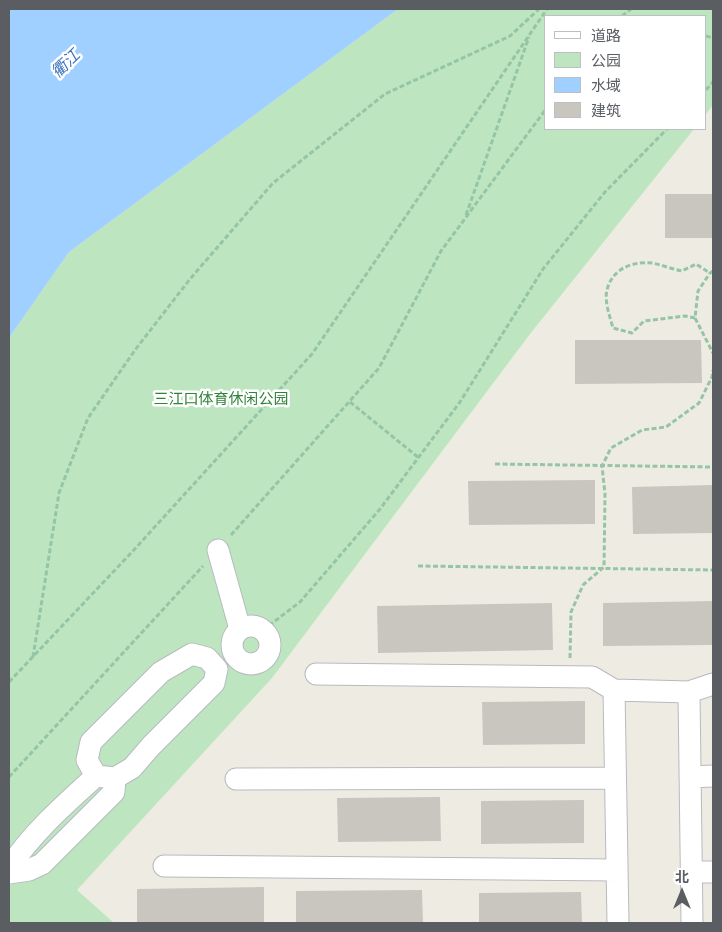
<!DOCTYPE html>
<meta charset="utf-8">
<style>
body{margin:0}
#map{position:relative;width:722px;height:932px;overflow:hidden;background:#eeece2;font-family:Mulish,"Noto Sans SC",sans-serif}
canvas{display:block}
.frame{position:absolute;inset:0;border:10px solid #5a5e63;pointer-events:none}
.legend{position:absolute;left:544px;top:15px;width:162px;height:115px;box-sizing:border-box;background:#fff;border:1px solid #bdbfc1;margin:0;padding:6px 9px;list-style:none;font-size:15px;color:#5a5e63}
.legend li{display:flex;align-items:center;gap:10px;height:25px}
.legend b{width:25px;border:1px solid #bdbfc1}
.north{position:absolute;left:657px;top:867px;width:50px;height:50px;-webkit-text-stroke:4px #fff;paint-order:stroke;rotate:0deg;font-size:14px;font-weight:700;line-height:20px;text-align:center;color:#5a5e63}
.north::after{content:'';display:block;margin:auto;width:18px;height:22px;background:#5a5e63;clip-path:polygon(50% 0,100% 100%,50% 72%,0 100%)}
</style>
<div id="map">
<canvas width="722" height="932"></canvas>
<div class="frame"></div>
<ul class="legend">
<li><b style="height:6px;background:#fff"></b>道路</li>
<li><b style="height:14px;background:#bde6c0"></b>公园</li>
<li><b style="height:14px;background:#a0d0ff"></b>水域</li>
<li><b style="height:14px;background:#c9c6bf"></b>建筑</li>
</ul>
<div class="north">北</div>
</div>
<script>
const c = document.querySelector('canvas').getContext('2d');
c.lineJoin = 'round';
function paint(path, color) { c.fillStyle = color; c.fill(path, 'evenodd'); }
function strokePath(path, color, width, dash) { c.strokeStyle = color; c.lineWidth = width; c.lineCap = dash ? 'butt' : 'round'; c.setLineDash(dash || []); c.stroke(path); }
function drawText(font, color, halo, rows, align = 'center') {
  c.font = font + ' Mulish,"Noto Sans SC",sans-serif'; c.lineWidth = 5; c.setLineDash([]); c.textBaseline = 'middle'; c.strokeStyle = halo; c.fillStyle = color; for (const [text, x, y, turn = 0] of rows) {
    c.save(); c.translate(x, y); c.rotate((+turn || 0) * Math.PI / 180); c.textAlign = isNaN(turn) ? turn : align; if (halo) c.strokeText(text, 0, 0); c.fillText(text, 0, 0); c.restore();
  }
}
paint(new Path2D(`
 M398,9H713V105L706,114V16H546V129H694L530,334L272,678L77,890L114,923H9V338L69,252Z`), '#bde6c0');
paint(new Path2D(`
 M9,9H398L69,252L9,338Z`), '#a0d0ff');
paint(new Path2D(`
 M665,194H713V238H665Z
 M575,340H701L702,383L575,384Z
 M595,480V524L469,525L468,481Z
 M713,485V533L633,534L632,487Z
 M713,601V645L603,646V603Z
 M552,603L553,650L378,653L377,606Z
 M585,701V744L483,745L482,702Z
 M440,797L441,841L338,842L337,798Z
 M584,800V843L481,844V801Z
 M264,887V923H137V889Z
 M422,890L423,923H296V891Z
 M581,892L582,923H479V893Z`), '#c9c6bf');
const minor = new Path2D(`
 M218,550L240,629
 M232 645a19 19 0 1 1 38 0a19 19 0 1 1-38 0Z
 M192,654L207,658L217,669L214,683L151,746L132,768L115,778L96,776L87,760L91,742L161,672Z
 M316,674L592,677L614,690L689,692L713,684
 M614,690L618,923
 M689,692L692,923
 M690,777L713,776
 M236,779L615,778
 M164,866L617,870
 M9,868C32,833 65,804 96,776
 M691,872H713
 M9,873L29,870L42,864L114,792L115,778`);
strokePath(minor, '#b7babf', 23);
strokePath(new Path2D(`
 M622,16L631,9
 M706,36L713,38
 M706,90L713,82
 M466,215L529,37
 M713,271L710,273L698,291L695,318L713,353
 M695,318L685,316L644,321L632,333L613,328C610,317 604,301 607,290C612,269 632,261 652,263C662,265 672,269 682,271L696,264L710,273
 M350,402L419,458
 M495,464L713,467
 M231,535L379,368L441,251L546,109
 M418,566L713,570
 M263,630L300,602L380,509L460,402L543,269L605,192L667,129
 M33,657L59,493L88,418L135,350L190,279L273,183L385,94L510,36L539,9
 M570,658L571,612L583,585L604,567L605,494L602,466L611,448L642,430L666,427L699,403L712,377L713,370
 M9,682L132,552L312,354L547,9
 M9,777L203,566`), '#95c5a5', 3, [5, 2.5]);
strokePath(minor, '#fff', 21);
drawText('15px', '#31833a', '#fff', [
 ["三江口体育休闲公园",221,399]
]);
drawText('italic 16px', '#3d74bd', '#fff', [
 ["衢江",66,64,-44]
]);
</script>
